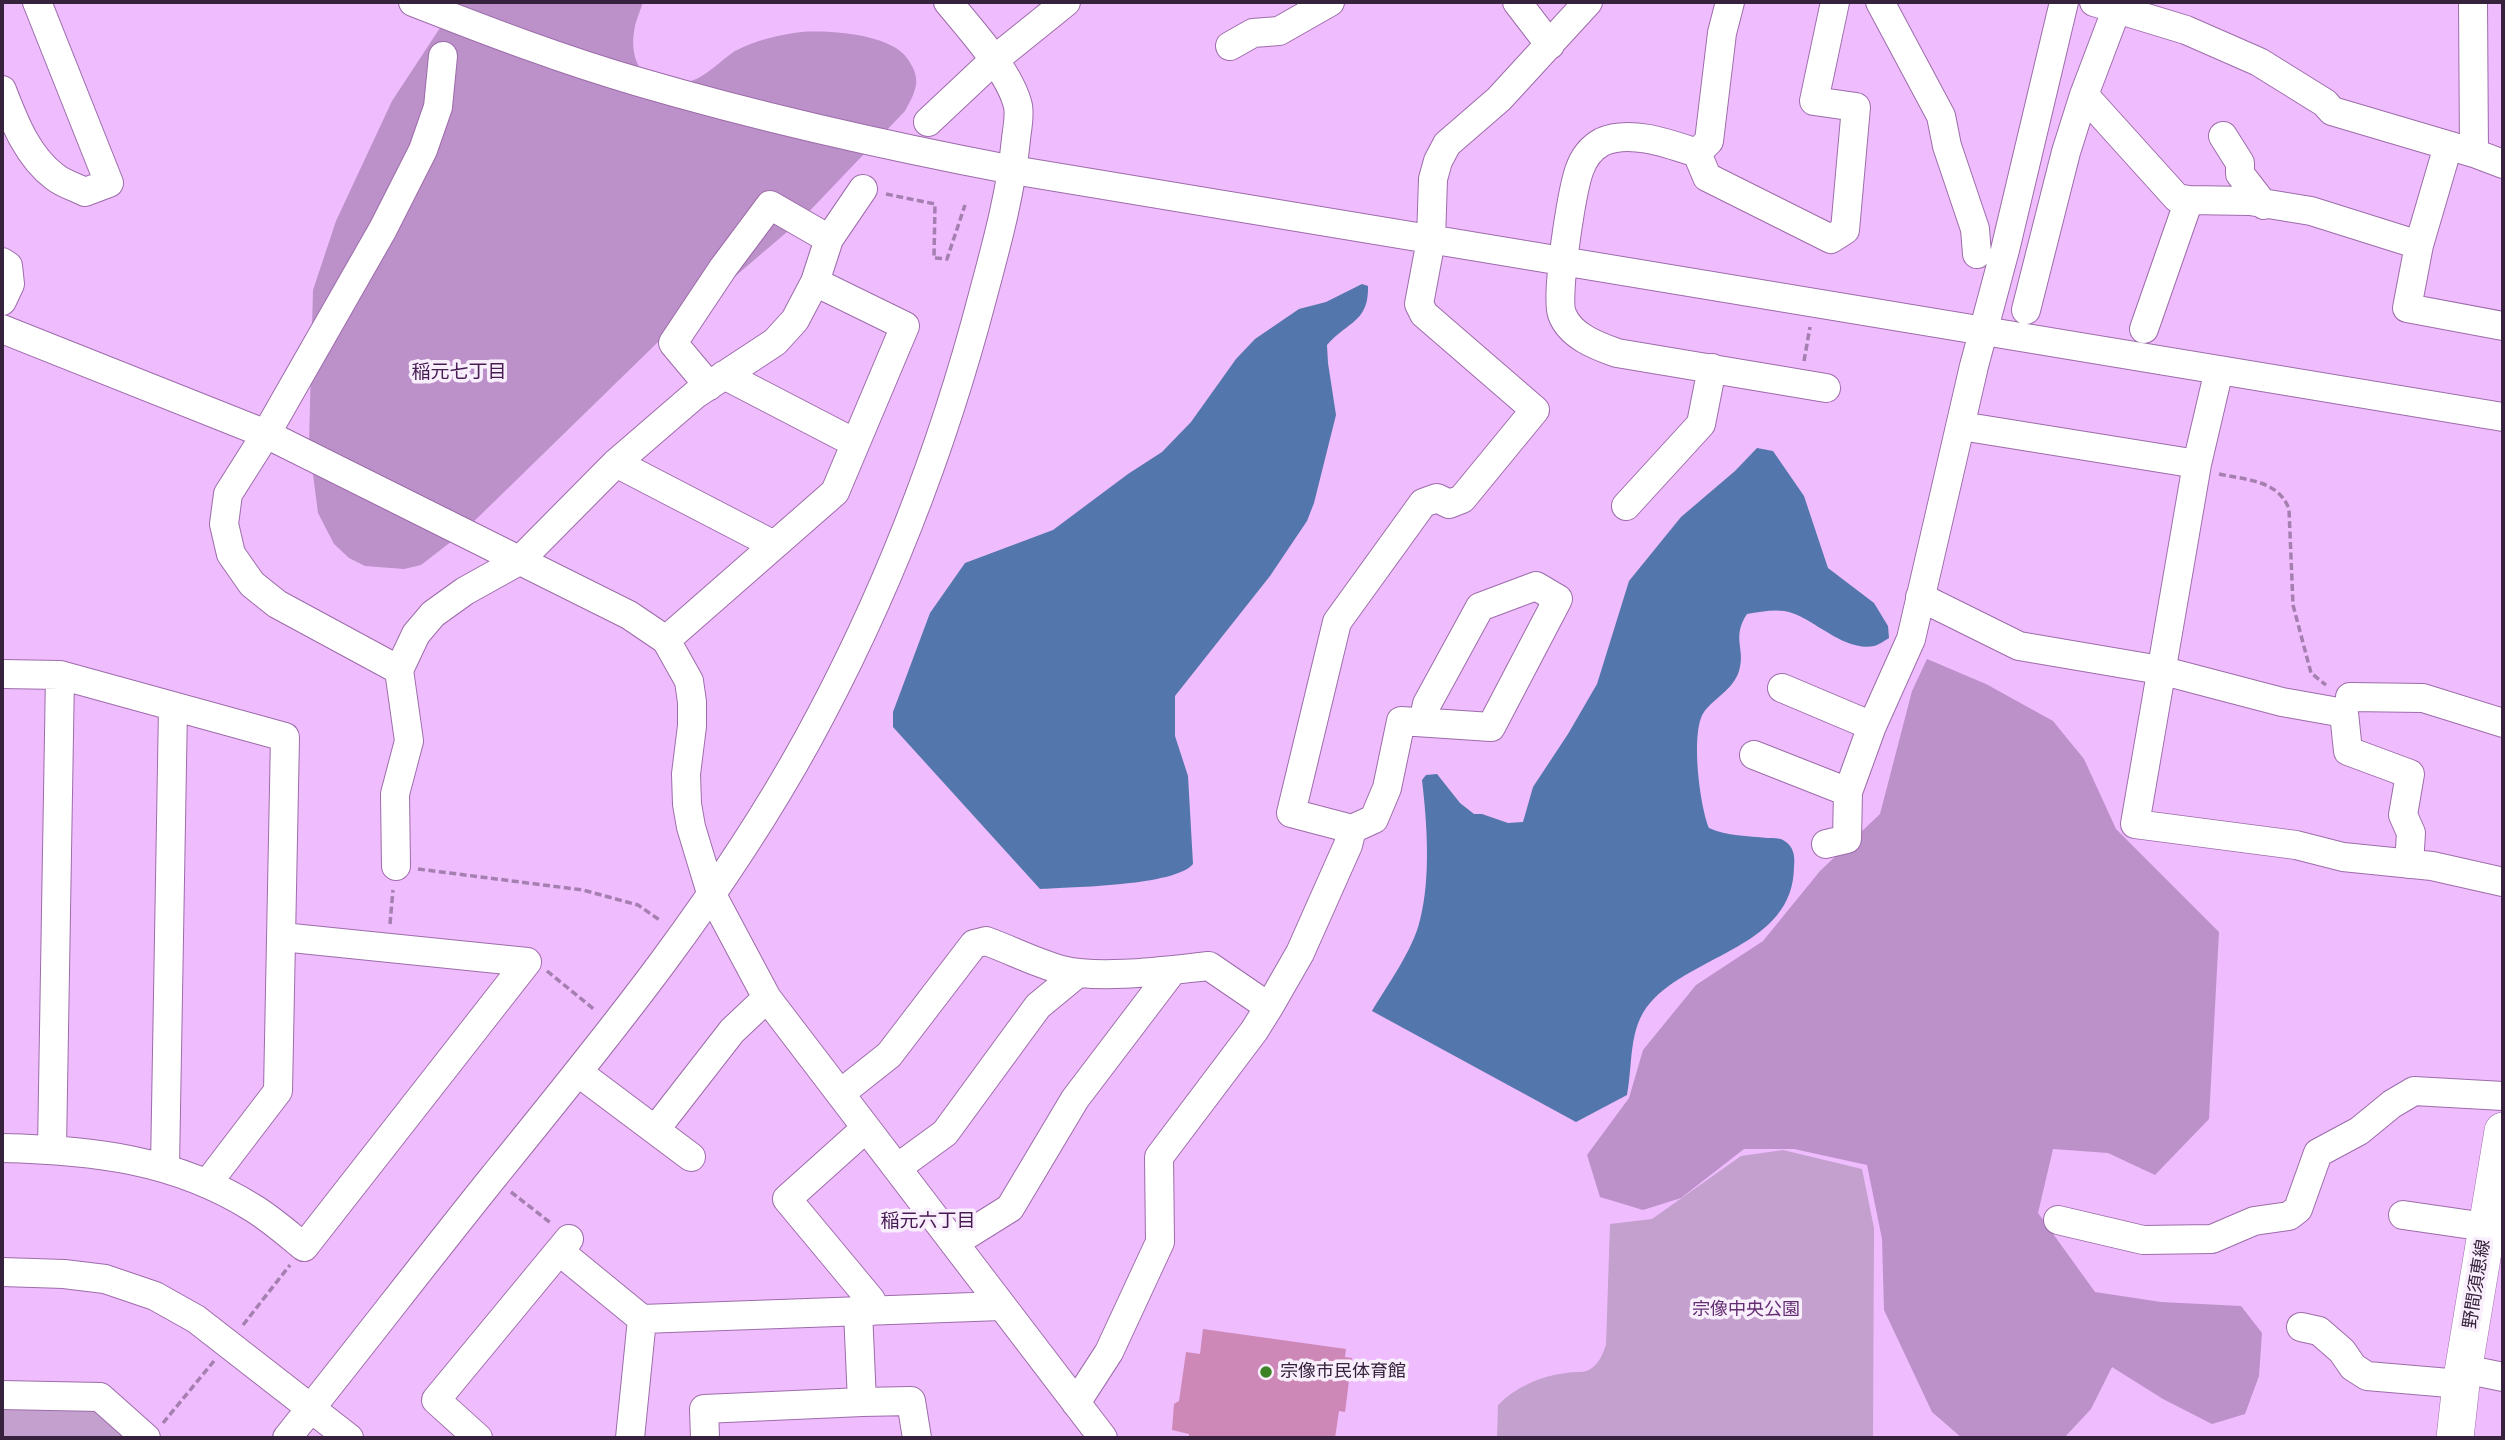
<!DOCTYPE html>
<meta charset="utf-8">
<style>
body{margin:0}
#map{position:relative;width:2505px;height:1440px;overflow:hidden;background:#efbcfe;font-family:Figtree,sans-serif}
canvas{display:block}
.frame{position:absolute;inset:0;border:4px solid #36223c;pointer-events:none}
</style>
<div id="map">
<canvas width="2505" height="1440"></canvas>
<div class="frame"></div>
</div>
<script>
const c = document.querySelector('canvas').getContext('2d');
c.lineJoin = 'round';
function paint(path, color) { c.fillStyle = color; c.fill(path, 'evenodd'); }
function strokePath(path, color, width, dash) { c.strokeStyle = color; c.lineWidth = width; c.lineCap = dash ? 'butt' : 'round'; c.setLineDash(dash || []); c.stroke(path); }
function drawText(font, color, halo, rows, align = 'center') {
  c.font = font + ' Figtree,"Noto Sans JP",sans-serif'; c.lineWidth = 7; c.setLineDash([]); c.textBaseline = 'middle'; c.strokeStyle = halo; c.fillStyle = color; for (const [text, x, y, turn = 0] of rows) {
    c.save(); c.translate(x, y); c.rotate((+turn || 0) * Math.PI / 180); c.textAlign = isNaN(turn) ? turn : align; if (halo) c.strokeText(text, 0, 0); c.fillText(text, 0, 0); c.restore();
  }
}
paint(new Path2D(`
 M1783,1150L1862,1169L1874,1228L1873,1438H1497L1498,1405C1516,1387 1540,1376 1566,1373C1574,1371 1585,1374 1592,1368C1600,1362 1603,1353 1606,1345L1610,1224L1652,1219L1741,1156Z
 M2,1404L93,1405L131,1438H2Z`), '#c3a0cd');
paint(new Path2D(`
 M457,2H643C640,12 635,22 634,32C628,71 655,93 691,81C707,76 721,60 735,51C754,41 781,34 802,32C829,30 890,34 907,58C922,79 917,89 905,111L801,220L657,343L461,534L421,565L404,569L365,566L349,558L334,544L318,513L309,444L313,290L336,221L392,101Z
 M1927,659L1986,684L2053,721L2084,759L2116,829L2219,932L2209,1119L2155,1175L2108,1153L2053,1149L2038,1213L2095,1292L2161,1302L2241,1306L2262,1333L2259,1376L2245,1414L2212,1424L2163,1399L2112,1367L2091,1409L2064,1438H1962L1932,1412L1884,1310L1882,1239L1867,1165L1794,1149H1744L1681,1198L1643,1210L1600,1197L1587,1155L1629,1098L1643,1050L1696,985L1763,941L1820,871L1880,814L1912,691Z`), '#bc90c9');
paint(new Path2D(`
 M1362,284L1368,286C1369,322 1348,321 1327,345L1328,363L1336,415L1314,503L1307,521L1270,576L1175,696V736L1188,776L1193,864C1175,886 1071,887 1040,889L893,727V712L930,613L965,563L1053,530L1128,474L1162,452L1191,422L1236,359L1255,339L1299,309L1326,302Z
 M1757,448L1773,451L1804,496L1828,568L1874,603L1888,626L1889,638C1885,640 1879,645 1874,646C1846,652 1816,621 1792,613C1777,608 1762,612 1747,614C1731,638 1746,649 1739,671C1733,690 1715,697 1704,712C1690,732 1700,806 1709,828C1727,836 1748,836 1767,838C1772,838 1779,838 1783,840C1794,846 1795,856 1794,867C1793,947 1694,953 1650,1003C1628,1028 1633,1065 1627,1095L1576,1122L1372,1011C1388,984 1413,950 1420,920C1431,878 1427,823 1422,780L1426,775L1437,774L1460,803L1474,814H1482L1508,823L1523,822L1533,787L1568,734L1597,684L1629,581L1681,517L1735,471Z`), '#5376ac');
paint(new Path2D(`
 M1203,1329L1346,1349L1345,1357L1352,1358L1345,1412L1339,1411L1335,1438H1189V1434L1172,1430L1174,1404L1179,1401L1186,1352L1200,1354Z`), '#ce88b8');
const minor = new Path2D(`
 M413,2C487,31 563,60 639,82C762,118 887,146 1013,170L2503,417
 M1517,2L1550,45
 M1730,2L1722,33L1709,141L1697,153C1670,144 1630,129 1602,142C1591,148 1583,159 1579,171C1572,192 1555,296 1562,314C1570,336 1597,346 1617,353L1826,388
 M1880,2L1941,116L1947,146L1975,229L1977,254
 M2094,2L2186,30L2259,62L2325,103L2332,111L2474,153L2503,164
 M2473,2L2474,153
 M2117,8L2084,95L2177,198L2189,200L2250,201L2311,211L2419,245
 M1230,46L1253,33L1279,31L1330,2
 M2,90C14,121 27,156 55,177C64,184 75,187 85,192L109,183L37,2
 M928,122L994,60L1066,2
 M2223,136L2240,163V174L2264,205
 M2448,146L2419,245L2407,308L2503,326
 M1697,153L1707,177L1831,239L1845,230L1856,107L1814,101L1835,2
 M2,262L8,266L10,284L2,301
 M2026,310L2066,152L2084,95
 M2,329L266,434L629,615L666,640L689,681L692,702V726L686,774L687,804L691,827L711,893L767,998L1103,1438
 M2144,329L2189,200
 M2219,370L2197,464L2135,824L2296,845L2343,857L2432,866L2503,882
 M724,375L855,443
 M709,386L673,343L723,268L770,205L829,239
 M1961,426L2197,464
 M616,463L774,545
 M1626,506L1701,424L1712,368
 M1920,597L2019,646L2160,670L2282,702L2344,713L2348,751L2410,774L2403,815L2411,833L2409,864
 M666,640L835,492L905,326L815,282
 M399,670L277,604L252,584L231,554L224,524L228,494L266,434L383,229L423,150L438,107L443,56
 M2,674L60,675L285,737L278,1091L207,1184
 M1782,688L1872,726
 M2350,697L2423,698L2503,723
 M1754,755L1848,792
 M1352,829L1374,819L1387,788L1401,721L1491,727L1558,599L1536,586L1480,607L1427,704L1423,722
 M1826,844L1847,839L1848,792L1872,726L1911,639L1974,366L2005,250L2064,2
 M396,866L395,794L409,741L399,670L416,634L433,614L465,591L519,561L616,463L696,394L775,342L795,320L815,282L829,239L863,189
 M282,937L527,962
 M579,1073L691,1157
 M841,1093L889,1055L974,944L986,941C1011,950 1036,963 1062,970C1100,980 1170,970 1209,966L1269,1007
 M865,1129L787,1199L871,1300L872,1311
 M655,1130L732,1031L767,998
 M2,1148C91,1150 175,1159 253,1208C271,1219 288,1234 304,1247L527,962
 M52,1149L60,675
 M165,1167L173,707
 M897,1168L945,1133L1038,1006L1078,973
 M2403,1215L2486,1227
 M2058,1220L2143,1240L2212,1239L2254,1221L2289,1216L2298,1209L2318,1153L2359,1131L2392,1104L2414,1091L2503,1096
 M954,1243L1010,1208L1075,1099L1173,970
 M559,1251L642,1319L1001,1306
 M2,1272L64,1274L105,1279L155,1296L196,1319L349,1438
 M2301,1327L2319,1331L2342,1351L2353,1367L2367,1376L2461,1384
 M2464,1369L2503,1377
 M2,1395L100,1397L146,1438
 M862,1402L911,1401L917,1438
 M1076,1403L1109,1352L1160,1242L1159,1157L1254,1031L1269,1007L1300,953L1348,845L1352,829L1291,813L1337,622L1423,503L1437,498L1449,504L1462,499L1535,410L1424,314L1419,304L1431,240L1433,179L1438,161L1447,144L1499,99L1588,2
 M287,1438C357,1351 425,1262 495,1175C608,1036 722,896 808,739C884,600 943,448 983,295C997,243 1011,192 1016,139C1017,129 1020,116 1018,106C1010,72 970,29 948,2
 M478,1438L436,1400L569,1239
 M630,1438L642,1319
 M705,1438L704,1409L862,1402L858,1311`);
const major = new Path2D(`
 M2455,1438L2461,1384L2503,1131`);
strokePath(minor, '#9d6daa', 30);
strokePath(major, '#9d6daa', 38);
strokePath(new Path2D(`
 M886,194L935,204L934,258L947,259L965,205
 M1804,361L1810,327
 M2219,474C2247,480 2278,480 2289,509L2293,605L2311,673L2326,685
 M418,869L583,890L638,905L661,921
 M390,924L393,890
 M547,971L595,1010
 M511,1192L552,1224
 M243,1325L290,1265
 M163,1423L214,1361`), '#a67fb1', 3.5, [7, 3.5]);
strokePath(minor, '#fff', 28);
strokePath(major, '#fff', 37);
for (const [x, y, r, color] of [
 [1266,1372,7,"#3e8226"]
]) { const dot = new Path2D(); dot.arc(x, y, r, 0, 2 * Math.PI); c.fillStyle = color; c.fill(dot); strokePath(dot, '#f9eefc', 2.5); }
drawText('18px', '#36223c', '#f9eefc', [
 ["野間須恵線",2477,1284,-81]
]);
drawText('18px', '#642e73', '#f9eefc', [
 ["宗像中央公園",1746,1310]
]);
drawText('18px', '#36223c', '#f9eefc', [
 ["宗像市民体育館",1280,1372]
], 'left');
drawText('19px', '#461a52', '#f9eefc', [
 ["稲元七丁目",459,372],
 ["稲元六丁目",928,1221]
]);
</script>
